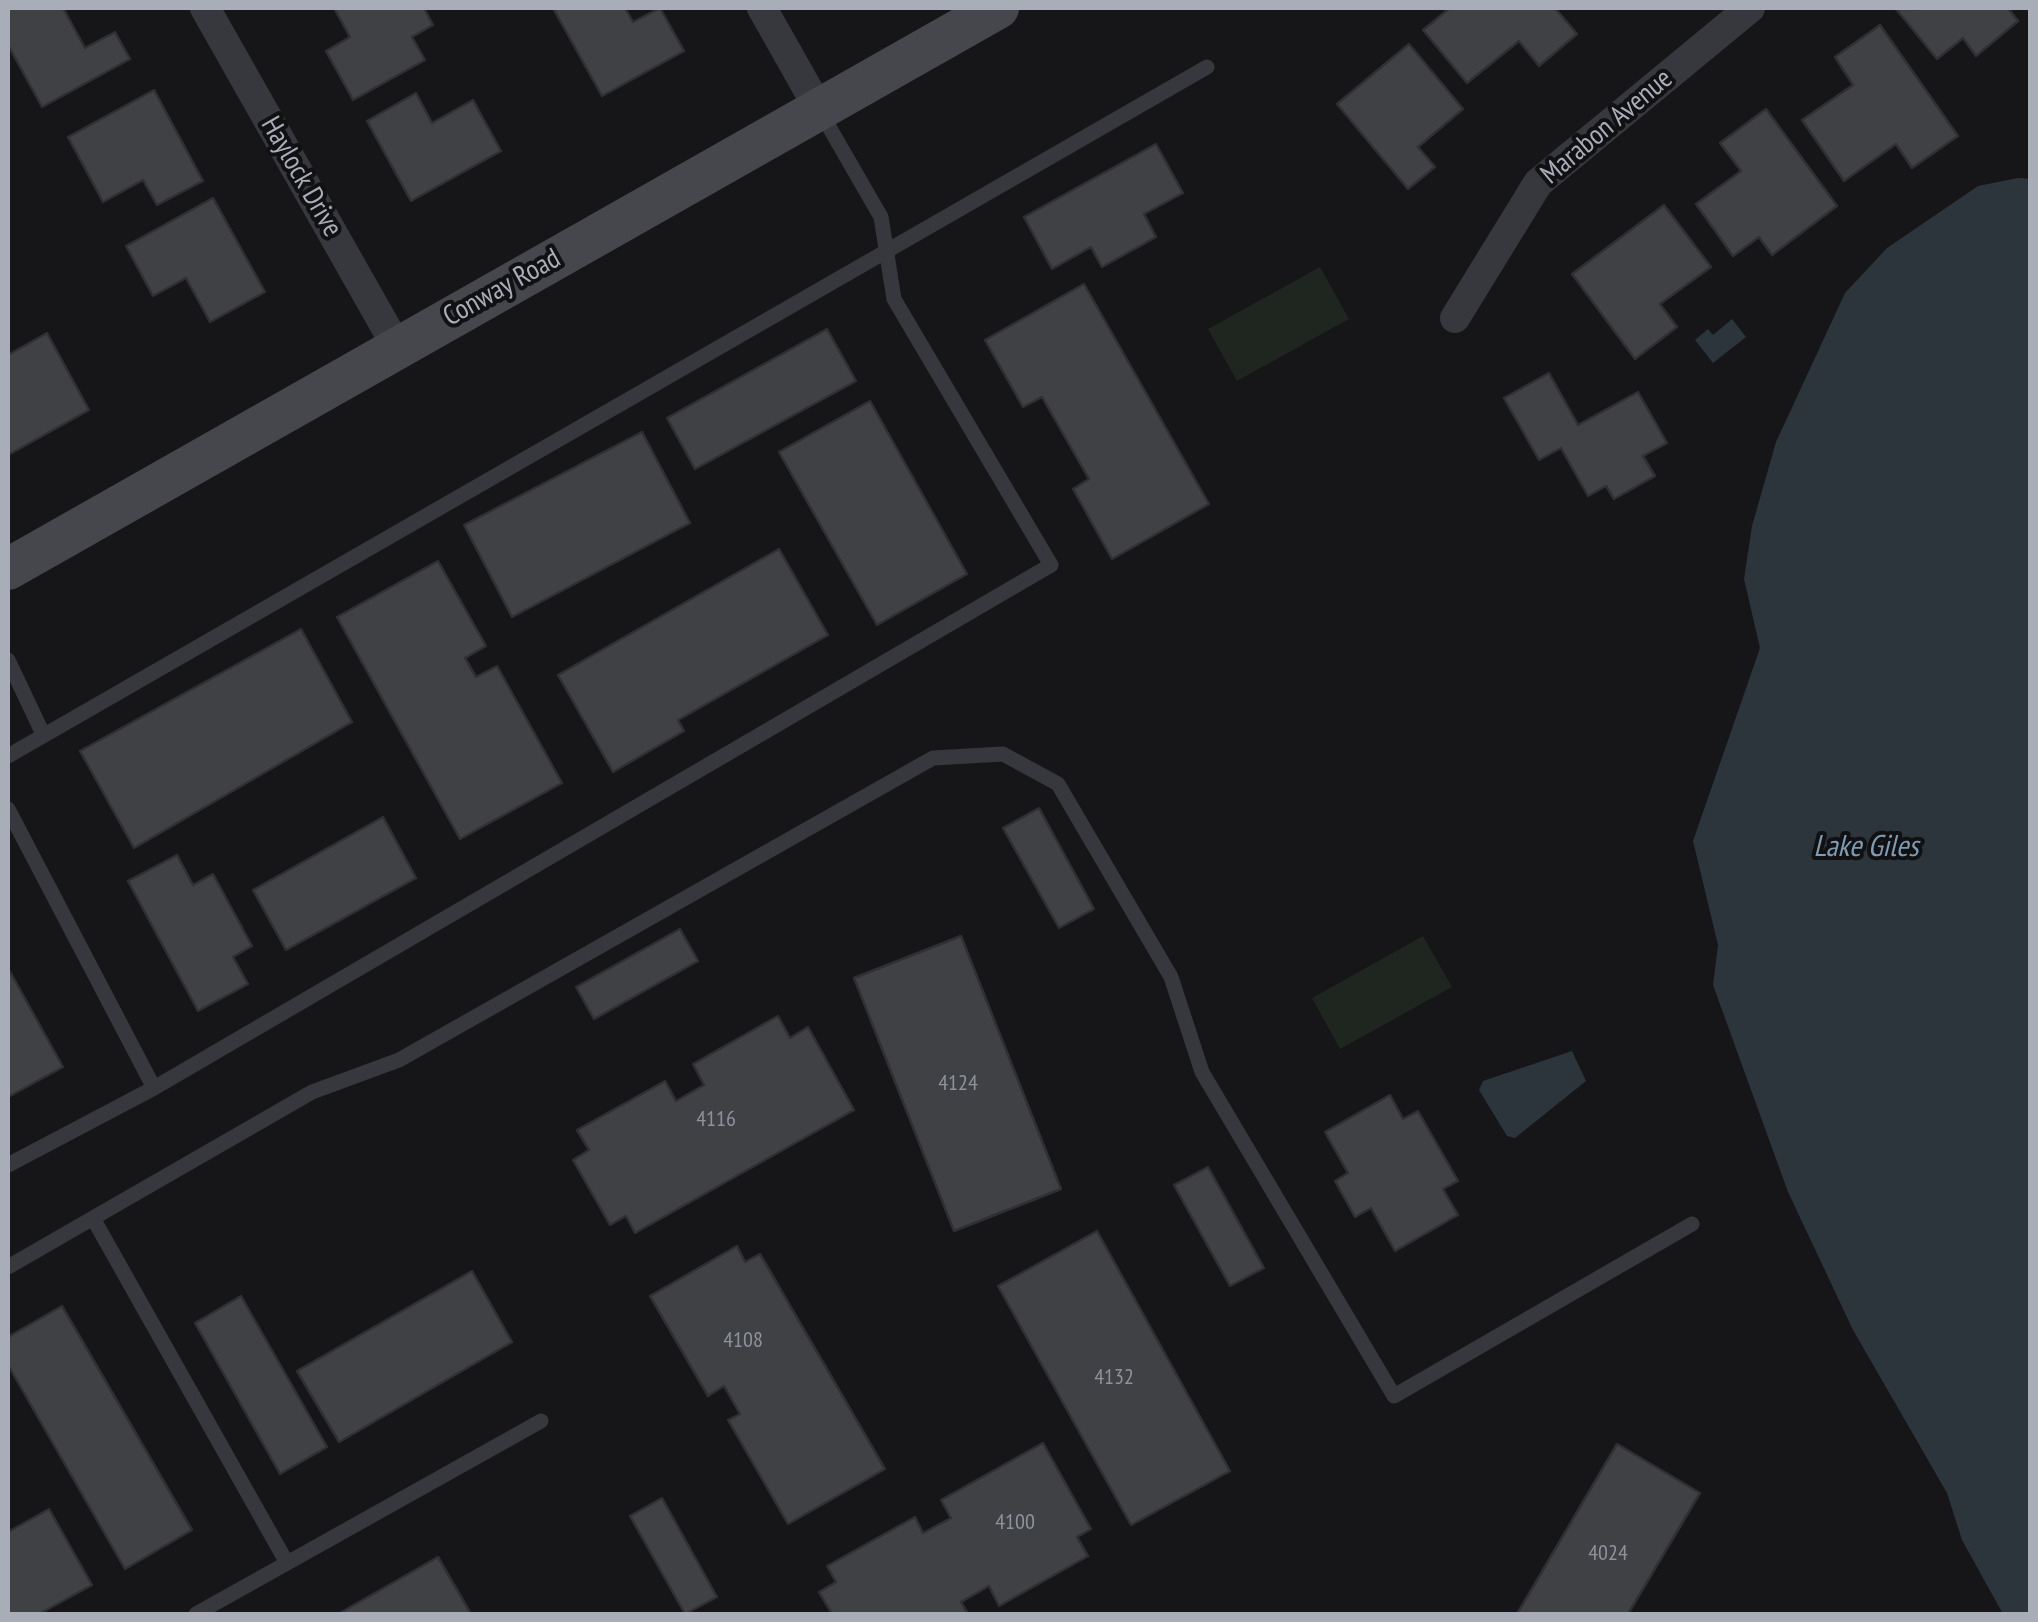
<!DOCTYPE html>
<style>
body{margin:0}
#map{position:relative;width:2038px;height:1622px;overflow:hidden;background:#161618;font-family:"PT Sans Narrow",sans-serif}
canvas{display:block}
.frame{position:absolute;inset:0;border:10px solid #a8adb8;pointer-events:none}
</style>
<div id="map">
<canvas width="2038" height="1622"></canvas>
<div class="frame"></div>
</div>
<script>
const c = document.querySelector('canvas').getContext('2d');
c.lineJoin = 'round';
function paint(path, color) { c.fillStyle = color; c.fill(path, 'evenodd'); }
function strokePath(path, color, width, dash) { c.strokeStyle = color; c.lineWidth = width; c.lineCap = dash ? 'butt' : 'round'; c.setLineDash(dash || []); c.stroke(path); }
function drawText(font, color, halo, rows, align = 'center') {
  c.font = font + ' "PT Sans Narrow",sans-serif'; c.lineWidth = 8; c.setLineDash([]); c.textBaseline = 'middle'; c.strokeStyle = halo; c.fillStyle = color; for (const [text, x, y, turn = 0] of rows) {
    c.save(); c.translate(x, y); c.rotate((+turn || 0) * Math.PI / 180); c.textAlign = isNaN(turn) ? turn : align; if (halo) c.strokeText(text, 0, 0); c.fillText(text, 0, 0); c.restore();
  }
}
paint(new Path2D(`
 M1320,267L1349,319L1237,381L1208,329Z
 M1423,936L1452,987L1340,1049L1312,998Z`), '#1e261f');
paint(new Path2D(`
 M2018,178L2030,179V1614H2003L1962,1540L1947,1493L1853,1330L1788,1192L1713,985L1718,945L1693,841L1760,648L1744,579L1752,526L1776,442L1845,293L1887,248L1978,186Z
 M1732,319L1746,337L1713,363L1695,340L1708,329L1713,335Z
 M1572,1051L1586,1081L1515,1138L1507,1136L1479,1090L1483,1081Z`), '#2c353c');
const building = new Path2D(`
 M11,8H63L85,48L115,32L130,59L42,107L8,45V10Z
 M334,8H424L433,25L412,37L425,60L353,100L326,51L350,37Z
 M553,8H625L633,22L660,8L684,51L602,96Z
 M1450,8H1555L1577,34L1539,66L1519,41L1467,83L1423,30Z
 M2008,8L2018,21L1976,56L1963,38L1937,59L1896,9Z
 M1880,25L1958,136L1912,168L1896,144L1844,181L1802,120L1853,85L1835,57Z
 M1409,44L1463,109L1418,147L1435,167L1408,189L1337,104Z
 M154,90L203,181L157,205L143,180L103,202L68,137Z
 M416,93L432,123L473,100L501,151L411,201L367,121Z
 M1766,109L1837,206L1772,255L1759,237L1733,256L1696,204L1741,171L1720,143Z
 M1156,144L1183,193L1144,214L1156,237L1102,267L1091,247L1052,269L1024,217Z
 M213,198L265,292L210,322L186,278L153,296L126,246Z
 M1664,205L1711,267L1660,304L1677,327L1635,359L1572,274Z
 M1084,284L1209,504L1112,559L1073,489L1089,479L1042,397L1023,407L985,340Z
 M827,329L856,381L695,469L667,418Z
 M47,333L89,410L8,455V355Z
 M1549,373L1578,425L1638,392L1667,443L1643,456L1655,476L1614,499L1606,486L1588,496L1561,448L1539,460L1504,398Z
 M870,401L967,574L877,625L779,452Z
 M642,432L690,523L512,617L464,525Z
 M779,549L828,635L678,720L684,731L613,772L558,675Z
 M438,561L486,646L465,658L476,677L497,666L562,783L460,839L337,617Z
 M301,629L352,722L134,848L80,751Z
 M1039,808L1094,909L1059,928L1003,828Z
 M383,817L416,878L286,950L253,890Z
 M177,855L193,885L213,874L252,946L233,957L248,984L198,1011L128,881Z
 M680,929L698,961L594,1019L576,987Z
 M961,936L1061,1189L954,1231L854,978Z
 M8,968L63,1067L8,1097Z
 M778,1016L790,1038L808,1027L854,1110L635,1233L626,1216L610,1225L573,1160L589,1150L577,1130L665,1081L676,1101L704,1085L693,1064Z
 M1390,1095L1403,1119L1418,1111L1458,1181L1443,1189L1458,1215L1395,1251L1371,1208L1355,1217L1335,1181L1348,1173L1325,1132Z
 M1208,1167L1264,1268L1230,1286L1174,1185Z
 M1097,1231L1230,1471L1131,1525L998,1286Z
 M737,1246L745,1262L760,1254L885,1469L788,1524L728,1420L740,1414L724,1386L708,1396L650,1296Z
 M472,1271L512,1342L339,1442L297,1371Z
 M241,1296L327,1447L280,1474L195,1323Z
 M62,1306L192,1530L125,1569L8,1365V1337Z
 M1043,1443L1091,1529L1077,1537L1088,1556L999,1606L989,1586L961,1602L968,1614H832L819,1592L836,1582L827,1566L915,1517L923,1533L951,1518L941,1500Z
 M1617,1444L1700,1493L1628,1614H1517Z
 M662,1498L717,1597L685,1614L630,1516Z
 M49,1509L92,1585L39,1614H8V1532Z
 M438,1557L471,1614H338Z`);
paint(building, '#404145');
strokePath(building, '#303034', 2.5);
strokePath(new Path2D(`
 M8,660L43,734
 M8,756L1207,67
 M8,809L154,1088
 M8,1165L154,1088L1051,565L894,299L881,217L821,113
 M94,1220L287,1563
 M8,1267L312,1092L399,1060L933,758L1003,754L1058,784L1171,977L1202,1072L1394,1396L1692,1224
 M196,1614L541,1421`), '#37383d', 15);
strokePath(new Path2D(`
 M205,8L397,347
 M762,8L819,109
 M1455,318L1538,183L1750,8`), '#37383d', 30);
strokePath(new Path2D(`
 M8,569L998,8`), '#45474d', 42);
drawText('22px', '#8e929b', null, [
 ["4124",958,1084],
 ["4116",716,1120],
 ["4108",743,1341],
 ["4132",1114,1378],
 ["4100",1015,1523],
 ["4024",1608,1554]
]);
drawText('28px', '#a8adb8', '#111113', [
 ["Marabon Avenue",1607,127,-40],
 ["Haylock Drive",301,177,60],
 ["Conway Road",502,288,-29]
]);
drawText('italic 30px', '#7f9bb3', '#111113', [
 ["Lake Giles",1866,847]
]);
</script>
